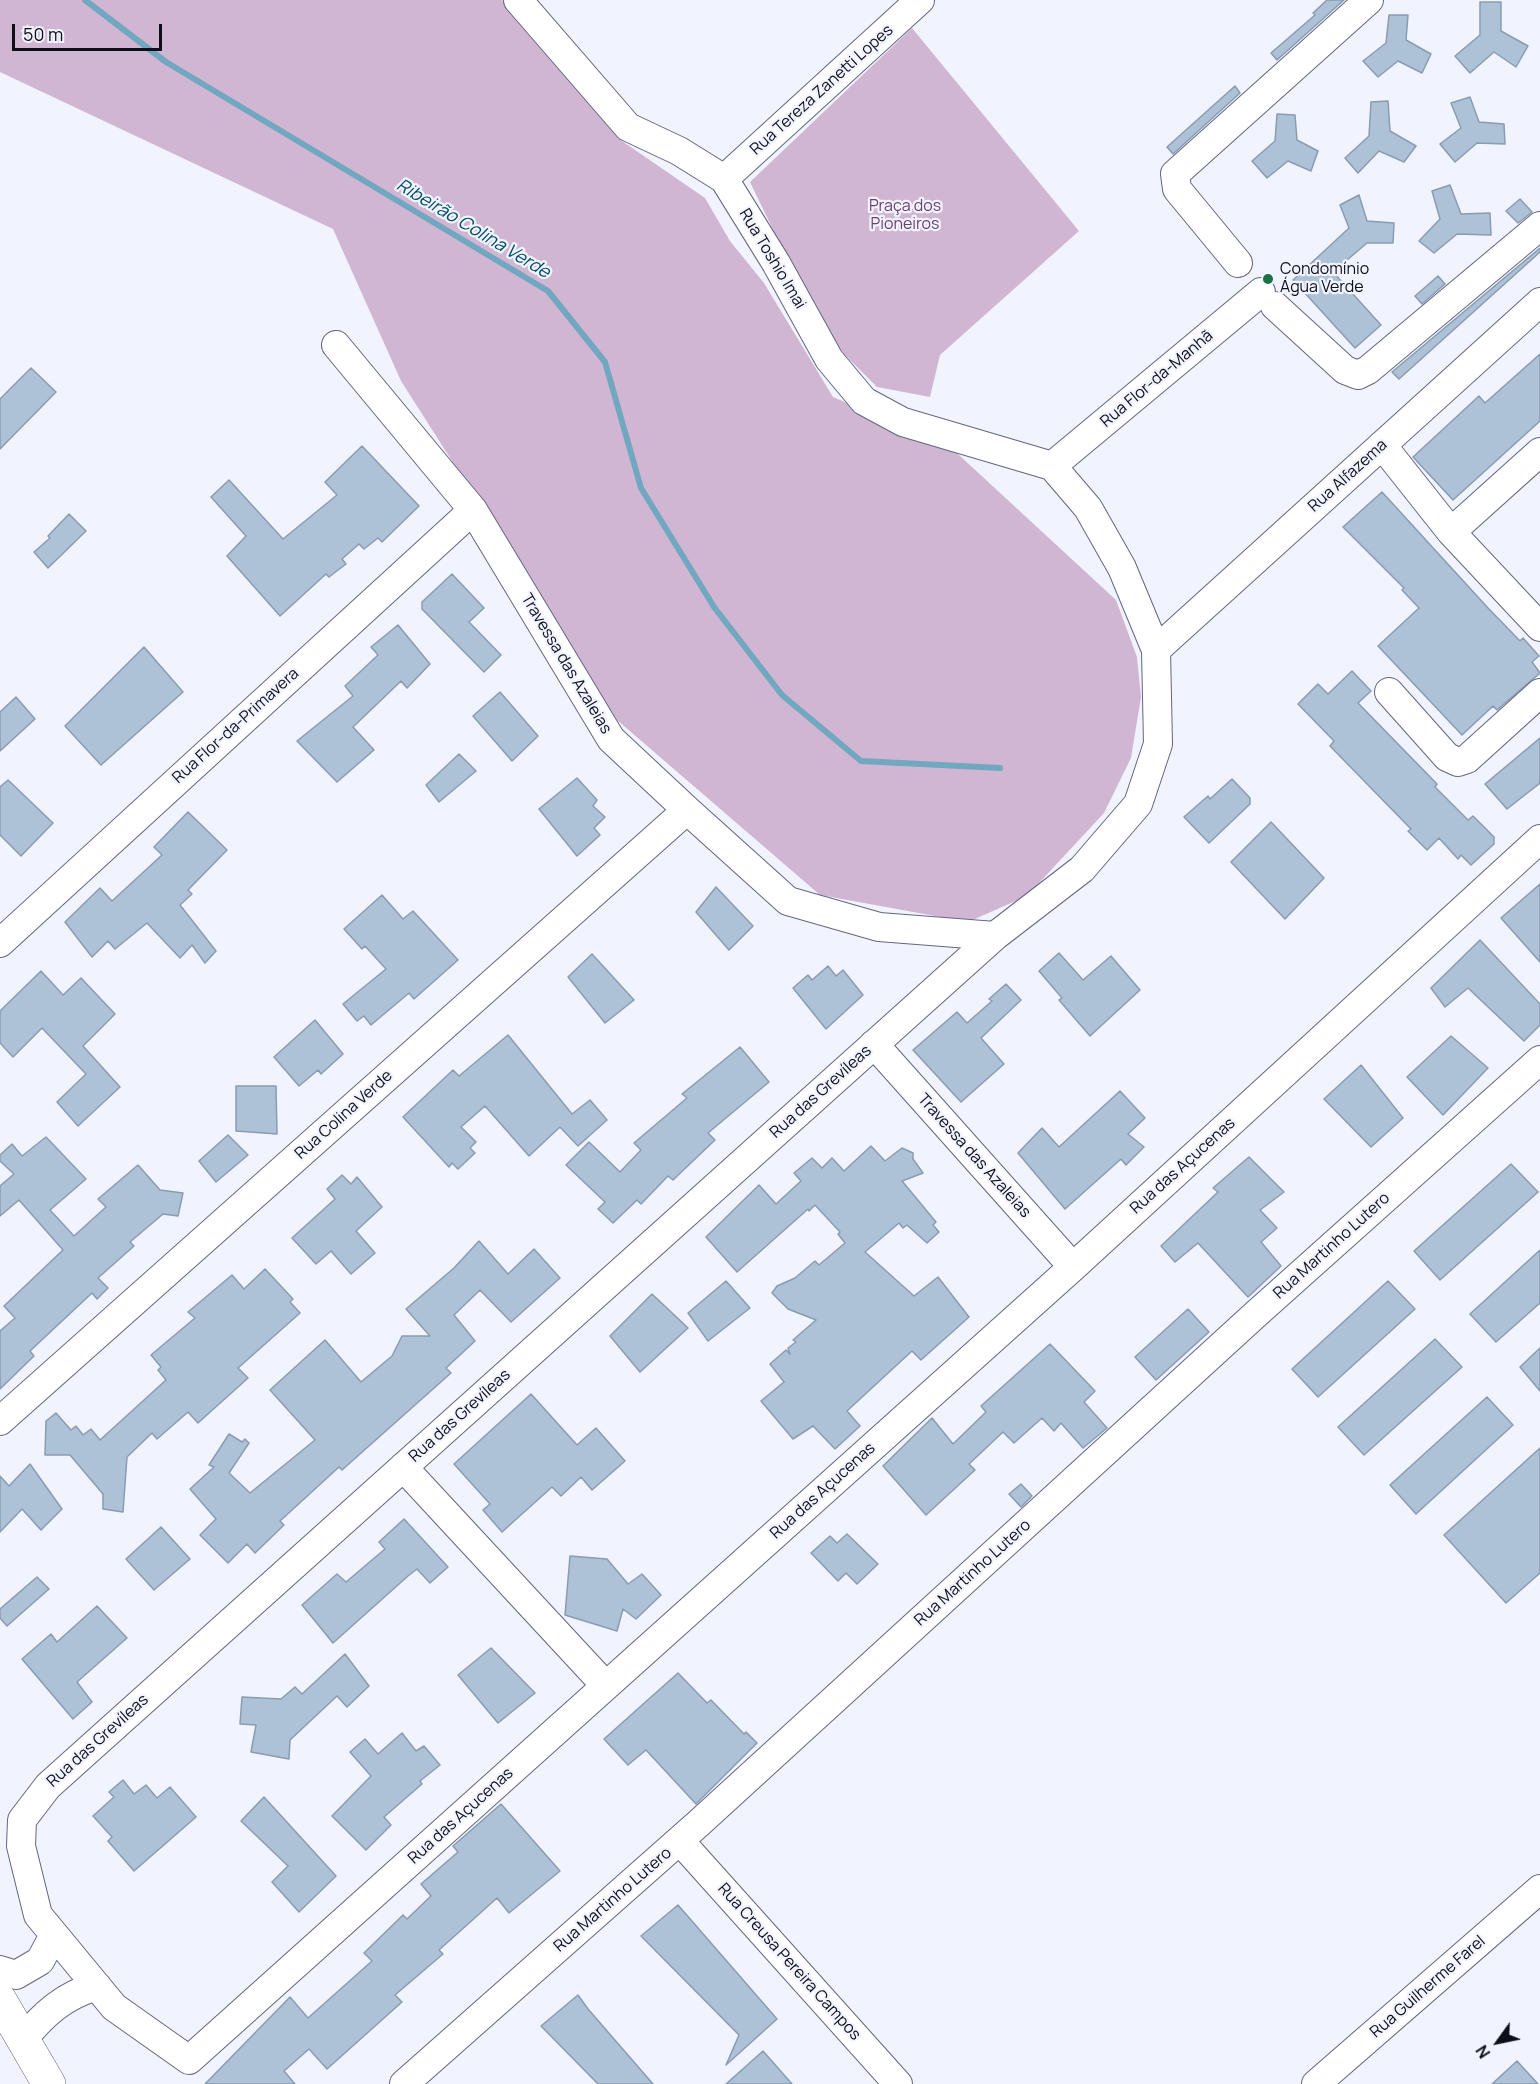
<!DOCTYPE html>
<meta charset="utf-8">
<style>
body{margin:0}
#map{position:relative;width:1540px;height:2084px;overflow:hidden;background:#f1f4ff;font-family:Manrope,sans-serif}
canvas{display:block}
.north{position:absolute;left:1468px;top:2012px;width:60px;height:60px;-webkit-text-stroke:4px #f1f4ff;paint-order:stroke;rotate:237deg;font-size:16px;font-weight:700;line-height:24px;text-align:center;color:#0d0f18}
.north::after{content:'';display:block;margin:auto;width:21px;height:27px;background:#0d0f18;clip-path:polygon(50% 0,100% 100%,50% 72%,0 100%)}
.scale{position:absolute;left:12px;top:24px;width:150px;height:27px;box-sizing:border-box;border:3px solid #0d0f18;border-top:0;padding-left:8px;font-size:18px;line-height:21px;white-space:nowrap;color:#0d0f18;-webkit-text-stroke:4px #f1f4ff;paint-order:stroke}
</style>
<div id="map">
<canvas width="1540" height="2084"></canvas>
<div class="north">N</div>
<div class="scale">50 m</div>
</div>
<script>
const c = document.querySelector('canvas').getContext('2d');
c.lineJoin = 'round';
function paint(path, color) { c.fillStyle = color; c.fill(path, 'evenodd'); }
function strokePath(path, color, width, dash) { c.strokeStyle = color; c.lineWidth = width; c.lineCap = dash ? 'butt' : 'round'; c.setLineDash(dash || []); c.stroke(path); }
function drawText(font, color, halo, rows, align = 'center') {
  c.font = font + ' Manrope,sans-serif'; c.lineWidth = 4.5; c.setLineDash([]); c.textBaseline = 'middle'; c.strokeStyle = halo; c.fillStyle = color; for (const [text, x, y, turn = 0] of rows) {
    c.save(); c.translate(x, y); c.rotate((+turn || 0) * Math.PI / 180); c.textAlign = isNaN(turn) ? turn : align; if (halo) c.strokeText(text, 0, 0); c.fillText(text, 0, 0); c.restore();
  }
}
paint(new Path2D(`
 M0,0H502L622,141L705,198L730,241L764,283L833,397L917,434L946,443L1116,600L1137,657L1141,697L1131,758L1104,813L1027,896L968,922L820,895L617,720L401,381L333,229L0,72Z
 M912,28L1079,231L940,355L930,397L877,387L845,355L812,311L750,182Z`), '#d1b6d4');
strokePath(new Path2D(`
 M85,0L166,62L548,291L605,362L641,488L714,607L782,695L861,761L1000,768`), '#71a7bf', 6);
const building = new Path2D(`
 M1327,0H1344L1277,60L1271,53L1315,15L1313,13Z
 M1480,2H1501V31L1528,46L1516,67L1494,52L1470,73L1455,56L1480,35Z
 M1389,15H1408L1406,40L1431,54L1422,73L1398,61L1378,77L1363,61L1386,43Z
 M1235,86L1240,93L1173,154L1167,147Z
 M1470,97L1479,122L1504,124L1505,144L1477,143L1455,162L1440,144L1461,128L1451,103Z
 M1388,101L1390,131L1416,146L1404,162L1379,151L1358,173L1345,158L1369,136L1371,102Z
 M1277,114L1295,115L1297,140L1318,151L1311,171L1288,161L1267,178L1252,161L1275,141Z
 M1450,185L1461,214L1490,213L1491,235L1457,234L1434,253L1419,241L1440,219L1432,191Z
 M1359,195L1367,221L1394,223L1393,243H1367L1333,272L1381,325L1355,348L1293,280L1349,228L1340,205Z
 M1520,199L1532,212L1518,223L1506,211Z
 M1540,248V252L1399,379L1392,372Z
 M1438,276L1445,284L1422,304L1415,296Z
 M1540,354V421L1453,500L1413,457L1479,396L1485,403Z
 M31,368L56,392L0,449V399Z
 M362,446L419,506L382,542L378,538L364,549L359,544L342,559L346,564L329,577L326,574L280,616L227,556L246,536L211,497L229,480L283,539L337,495L325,482Z
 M1382,492L1488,608L1520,641L1523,638L1539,656L1532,662L1540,673L1497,710L1493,706L1462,735L1378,646L1419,608L1402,590L1404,588L1343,527Z
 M69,514L86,531L48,568L34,552L50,538L48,536Z
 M452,574L484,608L469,622L501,655L484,672L422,609V602Z
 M398,625L430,664L407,688L401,681L353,727L374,750L337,782L297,741L353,696L345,686L378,655L371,647Z
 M144,647L183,692L101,765L65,726Z
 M1352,671L1371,691L1358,703L1437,784L1435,787L1468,820L1473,816L1494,837V844L1471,865L1461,855L1458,859L1439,838L1427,850L1408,831L1411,829L1330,746L1334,741L1298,704L1318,684L1328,694Z
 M500,692L538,736L512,761L473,716Z
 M16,697L35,719L0,751V712Z
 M1540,738V783L1507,809L1485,784Z
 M459,754L476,771L439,802L426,785Z
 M577,778L597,800L593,806L605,817L594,828L600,835L577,856L539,809Z
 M1232,779L1250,798V804L1209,843L1184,817L1208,796L1210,799Z
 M8,780L53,823L21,856L0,835V787Z
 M188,812L227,850L188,890L192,894L180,905L216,951L205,963L192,945L180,958L147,923L115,949L108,941L92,957L65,922L100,888L112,901L162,855L154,847Z
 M1271,822L1324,878L1285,919L1231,862Z
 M1540,884V962L1501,918Z
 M716,887L753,926L729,950L696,912Z
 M382,895L403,919L413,911L458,960L414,999L409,993L371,1025L364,1016L357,1021L343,1004L386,969L365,946L362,949L344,929Z
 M1480,940L1540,1004V1025L1524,1041L1468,988L1445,1007L1431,988Z
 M1059,953L1083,980L1111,956L1140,990L1090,1036L1059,1000L1062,998L1039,971Z
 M592,954L634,1000L605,1023L568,977Z
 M828,966L836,976L843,970L863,995L826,1029L793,988L808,975L812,980Z
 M41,971L63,995L81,978L115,1014L83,1046L120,1087L78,1126L57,1102L86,1074L42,1028L13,1057L0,1043V1011Z
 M1006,984L1021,1000L981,1038L1004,1064L961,1102L913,1050L957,1012L967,1023L992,1001L989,999Z
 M315,1020L343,1054L321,1074L318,1070L299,1086L274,1057Z
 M508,1035L572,1114L590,1100L607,1120L578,1146L560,1127L529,1156L485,1106L461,1127L476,1142L470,1148L475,1153L458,1169L452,1163L449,1167L403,1117L453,1070L459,1076Z
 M1451,1036L1488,1068L1443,1115L1407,1077Z
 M740,1047L769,1082L708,1133L715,1140L673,1180L668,1176L641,1204L637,1200L613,1223L598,1209L605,1202L566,1165L589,1142L620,1172L641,1150L634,1143L687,1098L682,1094Z
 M1361,1065L1403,1118L1371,1147L1324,1099Z
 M236,1086H276L277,1134L236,1131Z
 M1120,1091L1145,1118L1128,1134L1144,1147L1126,1165L1121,1159L1065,1209L1018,1153L1042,1128L1059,1147Z
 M228,1135L248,1155L216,1182L199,1161Z
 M46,1137L86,1179L50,1210L74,1236L106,1207L98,1199L138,1165L160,1190L183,1193L178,1216L163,1214L130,1242L134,1246L98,1278L108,1288L97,1299L92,1293L30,1351L34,1356L0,1389V1331L15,1318L4,1306L63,1250L19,1200L0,1216V1186L14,1174L0,1161V1155L12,1144L22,1156Z
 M871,1146L885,1161L902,1148L913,1153V1159L923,1173L902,1181L936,1222L933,1225L939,1232L927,1243L907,1225L903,1228L899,1223L865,1252L914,1296L938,1277L969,1317L921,1360L912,1351L847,1411L860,1426L835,1449L813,1426L793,1439L761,1401L784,1382L770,1364L786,1350L790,1354L788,1348L796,1342L793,1340L816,1320L788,1309L772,1293L777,1286L795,1278L815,1261L819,1265L845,1243L838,1234L840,1232L815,1205L809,1211L808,1209L737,1272L706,1237L759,1185L776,1204L801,1181L794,1173L812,1158L822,1168L832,1158L844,1171Z
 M1249,1157L1284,1192L1260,1210L1277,1228L1261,1242L1281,1266L1248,1297L1198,1243L1175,1262L1161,1246L1218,1192L1213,1188Z
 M1511,1164L1538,1192L1440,1280L1414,1251Z
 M342,1175L351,1184L357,1177L382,1207L356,1231L375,1253L351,1274L331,1251L316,1264L292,1238L335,1199L327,1189Z
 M479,1241L508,1274L534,1249L560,1278L511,1322L480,1290L454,1315L475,1341L446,1368L451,1373L342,1470L339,1467L280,1521L284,1525L255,1553L247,1544L228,1563L200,1535L216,1519L190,1489L214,1467L209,1465L229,1434L242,1442L245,1439L249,1443L229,1473L250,1493L315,1440L270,1390L325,1340L361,1382L392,1356L402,1336H430L406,1309L454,1268Z
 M1540,1250V1303L1496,1342L1470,1314Z
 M265,1269L293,1299L290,1302L300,1313L238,1368L248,1378L198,1423L188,1412L157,1439L152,1433L127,1457L123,1512L103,1509V1494L70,1455H45L46,1421L56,1413L71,1430L76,1426L83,1435L91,1429L100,1440L166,1380L158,1370L161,1367L151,1355L195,1318L188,1312L232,1275L244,1289Z
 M726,1281L750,1308L708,1341L688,1313Z
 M1388,1281L1415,1309L1318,1397L1292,1369Z
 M652,1294L688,1328L640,1372L610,1336Z
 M1188,1309L1209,1332L1156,1380L1135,1357Z
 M1435,1339L1462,1367L1364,1455L1338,1427Z
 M1050,1344L1095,1391L1084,1402L1107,1428L1083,1448L1061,1423L1054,1431L1042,1418L1014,1443L1003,1432L969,1464L975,1470L926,1515L883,1466L932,1418L953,1444L986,1412L981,1406Z
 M1540,1348V1391L1520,1367Z
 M531,1394L577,1445L596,1428L625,1461L592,1490L581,1477L561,1496L552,1487L502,1532L483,1510L490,1504L454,1464Z
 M1487,1397L1513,1425L1416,1514L1390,1485Z
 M1540,1448V1573L1506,1603L1444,1535Z
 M30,1464L62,1509L41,1530L22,1509L0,1532V1476L9,1486Z
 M1021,1484L1032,1496L1021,1507L1009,1494Z
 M404,1519L448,1567L430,1583L417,1569L408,1576L333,1643L302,1605L337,1574L346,1582L385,1549L379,1542Z
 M161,1527L190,1559L154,1590L126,1559Z
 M847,1534L878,1564L857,1584L846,1573L838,1581L811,1553L830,1536L837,1543Z
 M570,1556L607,1559L628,1584L642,1574L661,1595L636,1619L623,1609L617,1631L565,1615Z
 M37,1577L49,1589L7,1626L0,1618V1609Z
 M97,1606L127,1638L77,1682L92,1702L73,1719L22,1659L51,1634L57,1642Z
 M491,1648L535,1693L498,1723L458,1675Z
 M345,1654L369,1686L347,1707L337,1696L290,1740L289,1759L251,1752L256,1725L240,1724L242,1697L281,1699L295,1687L302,1694Z
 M678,1673L707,1703L711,1700L744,1734L746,1732L757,1743L696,1804L646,1750L628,1765L604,1739Z
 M402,1733L416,1751L424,1746L440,1765L420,1781L422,1784L384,1817L391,1825L366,1850L332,1816L371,1776L350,1752L365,1739L378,1754Z
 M123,1780L134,1794L146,1785L157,1798L170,1787L196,1817L134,1871L108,1841L112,1837L93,1816L114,1797L109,1792Z
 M264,1797L336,1876L299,1912L272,1882L288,1866L241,1821Z
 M501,1804L560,1871L509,1913L497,1898L439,1950L443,1954L395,1995L402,2002L327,2069L309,2049L284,2071L295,2084H205L290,1997L308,2018L372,1961L364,1953L403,1915L407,1919L431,1896L421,1884L458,1852L453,1846Z
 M678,1905L777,2019L726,2065L739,2035L641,1936Z
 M578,1995L588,2009L653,2084H598L541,2026Z
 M763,2051L792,2084H726Z
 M1517,2061L1538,2084H1492Z`);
paint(building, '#adc1d7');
strokePath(building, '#899cb2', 1.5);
const minor = new Path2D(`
 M518,0L628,127L679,151L724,179L776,263L829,359L864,401L903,422L1052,466
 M724,179L920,0
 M1238,263L1177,189L1175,174L1369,0
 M1275,306L1345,370L1358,375L1368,370L1540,226
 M336,345L473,510L611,739L687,810L788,901L879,927L995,936
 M1382,445L1451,532L1540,627
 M1052,466L1088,508L1122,568L1156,650L1158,744L1138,804L1082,869L995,936L48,1786L22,1820L21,1846L38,1915L114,2007L189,2060L1073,1267L1540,839
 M1052,466L1261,292
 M1451,532L1540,452
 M1156,650L1540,302
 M1389,692L1447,757L1458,762L1467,759L1540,693
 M0,943L473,510
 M874,1044L1073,1267
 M0,1421L687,810
 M403,1467L606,1686
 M680,1841L898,2084
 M0,1970L16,1975L40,1961L54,1935
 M23,2040C43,2014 65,1995 97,1986
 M404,2084L699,1823L1256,1314L1540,1060
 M1316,2084L1540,1889`);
const major = new Path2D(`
 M0,2000L49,2084`);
strokePath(minor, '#626780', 30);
strokePath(major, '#626780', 34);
strokePath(minor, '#fff', 28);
strokePath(major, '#fff', 33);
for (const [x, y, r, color] of [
 [1268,279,6,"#197145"]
]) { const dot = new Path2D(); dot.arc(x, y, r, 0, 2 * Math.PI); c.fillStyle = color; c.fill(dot); strokePath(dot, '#f1f4ff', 2); }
drawText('16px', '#0d0f18', '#f1f4ff', [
 ["Rua Tereza Zanetti Lopes",822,90,-42],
 ["Rua Toshio Imai",772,259,59],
 ["Rua Flor-da-Manhã",1157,379,-40],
 ["Rua Alfazema",1348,476,-42],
 ["Travessa das Azaleias",566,664,59],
 ["Rua Flor-da-Primavera",236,726,-42],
 ["Rua das Grevíleas",821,1092,-42],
 ["Rua Colina Verde",344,1115,-42],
 ["Travessa das Azaleias",974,1156,48],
 ["Rua das Açucenas",1183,1166,-42],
 ["Rua Martinho Lutero",1332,1246,-42],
 ["Rua das Grevíleas",460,1416,-42],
 ["Rua das Açucenas",823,1491,-42],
 ["Rua Martinho Lutero",973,1573,-42],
 ["Rua das Grevíleas",98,1741,-42],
 ["Rua das Açucenas",461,1816,-42],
 ["Rua Martinho Lutero",613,1900,-41],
 ["Rua Creusa Pereira Campos",789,1962,48],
 ["Rua Guilherme Farel",1428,1987,-41]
]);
drawText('16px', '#6e4072', '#f1f4ff', [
 ["Praça dos",905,207],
 ["Pioneiros",905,225]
]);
drawText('16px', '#0d0f18', '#f1f4ff', [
 ["Condomínio",1280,270],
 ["Água Verde",1280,288]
], 'left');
drawText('italic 18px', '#004e67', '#f1f4ff', [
 ["Ribeirão Colina Verde",473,229,31]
]);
</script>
